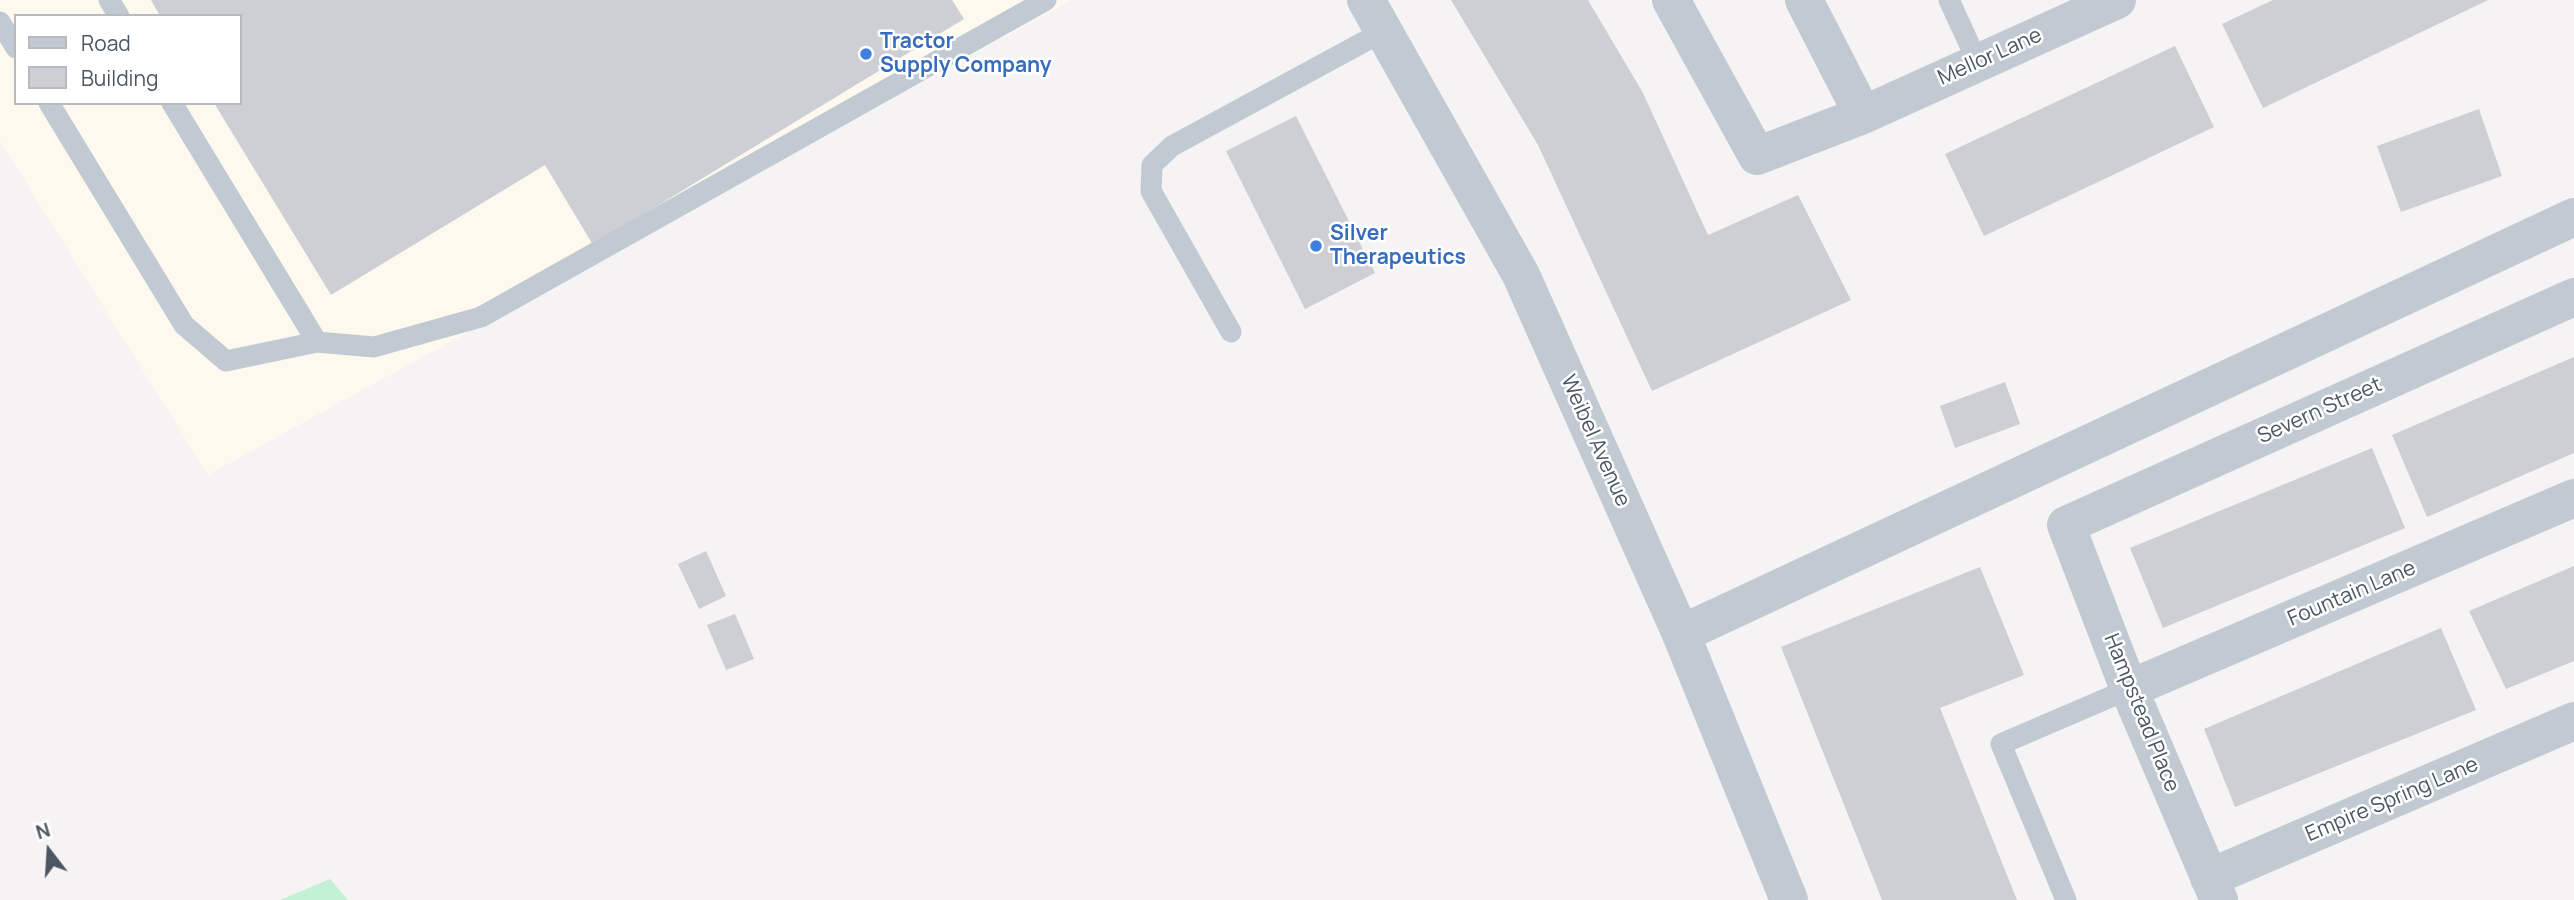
<!DOCTYPE html>
<style>
body{margin:0}
#map{position:relative;width:2574px;height:900px;overflow:hidden;background:#f5f3f3;font-family:Manrope,sans-serif}
canvas{display:block}
.legend{position:absolute;left:14px;top:14px;width:228px;height:91px;box-sizing:border-box;background:#fff;border:2px solid #b7bbc0;margin:0;padding:9px 12px;list-style:none;font-size:21px;color:#4a5661}
.legend li{display:flex;align-items:center;gap:14px;height:35px}
.legend b{width:35px;border:2px solid #b7bbc0}
.north{position:absolute;left:14px;top:816px;width:70px;height:70px;-webkit-text-stroke:5px #fff;paint-order:stroke;rotate:343deg;font-size:19px;font-weight:700;line-height:28px;text-align:center;color:#4a5661}
.north::after{content:'';display:block;margin:auto;width:24px;height:32px;background:#4a5661;clip-path:polygon(50% 0,100% 100%,50% 72%,0 100%)}
</style>
<div id="map">
<canvas width="2574" height="900"></canvas>
<ul class="legend">
<li><b style="height:9px;background:#c1cad2"></b>Road</li>
<li><b style="height:19px;background:#cdcfd5"></b>Building</li>
</ul>
<div class="north">N</div>
</div>
<script>
const c = document.querySelector('canvas').getContext('2d');
c.lineJoin = 'round';
function paint(path, color) { c.fillStyle = color; c.fill(path, 'evenodd'); }
function strokePath(path, color, width, dash) { c.strokeStyle = color; c.lineWidth = width; c.lineCap = dash ? 'butt' : 'round'; c.setLineDash(dash || []); c.stroke(path); }
function drawText(font, color, halo, rows, align = 'center') {
  c.font = font + ' Manrope,sans-serif'; c.lineWidth = 5; c.setLineDash([]); c.textBaseline = 'middle'; c.strokeStyle = halo; c.fillStyle = color; for (const [text, x, y, turn = 0] of rows) {
    c.save(); c.translate(x, y); c.rotate((+turn || 0) * Math.PI / 180); c.textAlign = isNaN(turn) ? turn : align; if (halo) c.strokeText(text, 0, 0); c.fillText(text, 0, 0); c.restore();
  }
}
paint(new Path2D(`
 M0,0H1072L208,475L0,141ZM16,16H240V103H16Z`), '#fdf9ef');
paint(new Path2D(`
 M330,879L348,900H280Z`), '#c3f1d5');
paint(new Path2D(`
 M151,0H952L964,19L593,245L545,165L331,295L214,103H240V16H160Z
 M1451,0H1588L1643,93L1708,235L1798,195L1851,300L1652,391L1538,145Z
 M2273,0H2488L2263,108L2222,24Z
 M2175,46L2214,127L1984,236L1945,154Z
 M2479,109L2502,176L2401,212L2377,146Z
 M1296,116L1375,273L1305,309L1226,151Z
 M2574,357V453L2427,517L2392,435Z
 M2005,382L2020,424L1955,448L1940,406Z
 M2372,448L2405,528L2163,628L2130,548Z
 M706,551L726,596L699,609L678,564Z
 M2574,566V661L2506,689L2469,611Z
 M1980,567L2024,675L1940,708L2017,900H1882L1781,647Z
 M735,614L754,659L726,670L707,625Z
 M2441,628L2476,710L2235,807L2204,729Z`), '#cdcfd5');
strokePath(new Path2D(`
 M109,0L119,16
 M1949,0L1978,63
 M0,22L16,48
 M49,103L184,325L226,361L317,342L374,347L481,317L1046,0
 M172,103L317,342
 M1231,332L1151,191L1152,165L1172,146L1384,31
 M2066,900L2001,744L2129,689`), '#c1cad2', 21);
strokePath(new Path2D(`
 M1671,0L1757,156L1863,115L2117,0
 M1804,0L1863,115
 M1681,634L2574,217
 M2129,689L2574,498
 M2209,878L2574,721
 M2219,900L2129,689L2066,525L2574,297`), '#c1cad2', 38);
strokePath(new Path2D(`
 M1366,0L1521,275L1681,634L1789,900`), '#c1cad2', 38);
for (const [x, y, r, color] of [
 [866,54,7,"#3f7fe0"],
 [1316,246,7,"#3f7fe0"]
]) { const dot = new Path2D(); dot.arc(x, y, r, 0, 2 * Math.PI); c.fillStyle = color; c.fill(dot); strokePath(dot, '#fff', 2.5); }
drawText('bold 21px', '#366cbe', '#fff', [
 ["Tractor",880,42],
 ["Supply Company",880,66],
 ["Silver",1330,234],
 ["Therapeutics",1330,258]
], 'left');
drawText('21px', '#4a5661', '#fff', [
 ["Mellor Lane",1990,57,-24],
 ["Severn Street",2320,411,-24],
 ["Weibel Avenue",1595,441,66],
 ["Fountain Lane",2352,594,-23],
 ["Hampstead Place",2141,713,68],
 ["Empire Spring Lane",2392,800,-23]
]);
</script>
